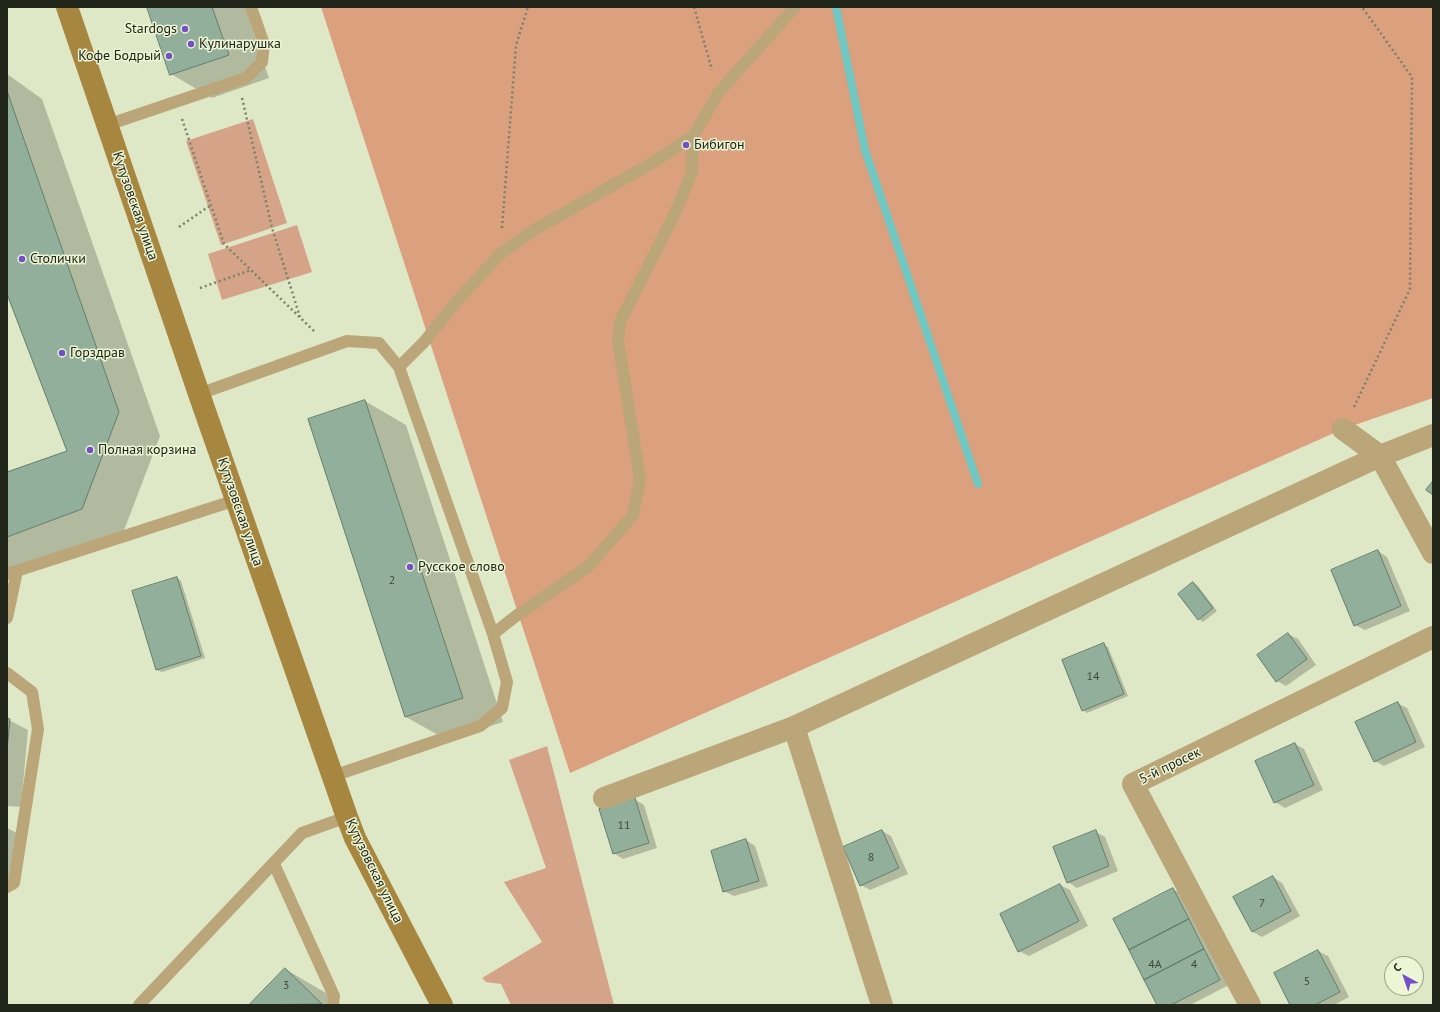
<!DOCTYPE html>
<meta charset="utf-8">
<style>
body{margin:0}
#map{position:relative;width:1440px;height:1012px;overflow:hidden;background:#dee8c7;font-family:"PT Sans",sans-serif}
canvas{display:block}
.frame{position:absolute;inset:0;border:8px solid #222519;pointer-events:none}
.north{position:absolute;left:1384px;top:956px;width:40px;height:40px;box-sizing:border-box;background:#ecf5d4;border:1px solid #9ba289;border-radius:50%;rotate:320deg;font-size:11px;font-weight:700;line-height:16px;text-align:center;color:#222519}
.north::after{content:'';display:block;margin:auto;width:14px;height:18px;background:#744fc8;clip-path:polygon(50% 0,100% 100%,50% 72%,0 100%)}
</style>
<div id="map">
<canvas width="1440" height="1012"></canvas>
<div class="frame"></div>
<div class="north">С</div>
</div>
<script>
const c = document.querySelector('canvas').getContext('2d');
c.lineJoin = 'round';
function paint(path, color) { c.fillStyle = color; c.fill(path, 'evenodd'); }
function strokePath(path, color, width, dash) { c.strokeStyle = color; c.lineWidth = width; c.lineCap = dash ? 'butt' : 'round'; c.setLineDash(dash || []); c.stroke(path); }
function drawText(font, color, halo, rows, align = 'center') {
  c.font = font + ' "PT Sans",sans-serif'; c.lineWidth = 3; c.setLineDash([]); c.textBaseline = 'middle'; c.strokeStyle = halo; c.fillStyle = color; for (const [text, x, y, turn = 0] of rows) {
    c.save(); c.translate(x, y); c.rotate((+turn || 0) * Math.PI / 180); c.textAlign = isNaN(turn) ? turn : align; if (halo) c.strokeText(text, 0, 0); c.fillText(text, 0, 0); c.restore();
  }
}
paint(new Path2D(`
 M253,119L287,223L221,245L186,141Z
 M297,225L312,272L222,300L208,254Z
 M547,746L614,1005H511L501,984L486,982L482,978L542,942L504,882L546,868L509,760Z`), '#d5a488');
paint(new Path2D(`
 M321,7H1433V398L1343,429L570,773Z`), '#dba07e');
paint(new Path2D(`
 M148,7H245L269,78L212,98L171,74Z
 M7,74L42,99L160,436L123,533L7,575V473L68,451L7,291Z
 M365,401L406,425L503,722L447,740L406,717Z
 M1378,551L1387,557L1410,611L1365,630L1355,625Z
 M177,578L181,581L205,658L162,672L157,670Z
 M1193,583L1198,586L1217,611L1203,622L1199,619Z
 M1288,634L1298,639L1316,665L1286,686L1277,681Z
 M1103,644L1108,647L1128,696L1087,713L1083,710Z
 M1397,703L1407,708L1425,747L1384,766L1375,761Z
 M7,719L28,730L21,807L8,806L7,817Z
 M1295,744L1304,749L1323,790L1285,808L1275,802Z
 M634,799L644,805L657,848L623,859L614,853Z
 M7,828L19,834L7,888Z
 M882,831L891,836L908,874L870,890L861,885Z
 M1096,832L1105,837L1118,871L1077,888L1068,882Z
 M746,840L755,846L768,886L734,896L724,891Z
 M1273,877L1282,883L1300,916L1262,937L1253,932Z
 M1060,885L1070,890L1088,926L1029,956L1019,951Z
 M1173,889L1183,895L1229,985L1190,1005H1158Z
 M1318,951L1328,956L1349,997L1334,1005H1291Z
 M285,969L326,993L339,1005H250Z`), '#0003');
strokePath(new Path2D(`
 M836,7L865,150L978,484`), '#71c7c1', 8);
const building = new Path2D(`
 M147,7H212L229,55L170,75Z
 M7,91L119,412L82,509L7,537V472L67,451L7,294Z
 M365,400L463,698L405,717L308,419Z
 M1433,481V495L1426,490Z
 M1378,550L1401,606L1354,626L1331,570Z
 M177,577L201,656L156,670L132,591Z
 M1193,582L1213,608L1198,620L1178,594Z
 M1288,633L1307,659L1276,682L1257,655Z
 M1104,643L1124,694L1082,711L1062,660Z
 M1398,702L1416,742L1374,762L1355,722Z
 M7,718L10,719L7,750Z
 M1295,743L1314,785L1274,803L1255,761Z
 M635,798L649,843L613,854L599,809Z
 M882,830L899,868L860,886L843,847Z
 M1096,830L1109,866L1067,883L1053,847Z
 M746,839L759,881L723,892L711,851Z
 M1273,876L1291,911L1252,932L1233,897Z
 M1060,884L1079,921L1018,952L1000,914Z
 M1173,888L1189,919L1129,950L1113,919Z
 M1189,919L1204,949L1144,980L1129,950Z
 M1204,949L1220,980L1171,1005H1157L1144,980Z
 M1318,950L1340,992L1315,1005H1290L1274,973Z
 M285,968L322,1004L249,1005Z`);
paint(building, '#91af9a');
strokePath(building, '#617e6a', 1);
strokePath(new Path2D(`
 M694,7L712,70
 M242,98L272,228L300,317
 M182,119L224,244L315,332
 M179,227L211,205
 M502,228L516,45L528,7
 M200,288L251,270
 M1354,407L1410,289L1412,77L1362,7`), '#7a816b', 2.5, [2, 3]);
strokePath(new Path2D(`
 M107,125L246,78L262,62L264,44L251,7
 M399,367L424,342L457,301L500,254L534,230L654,162L693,136L719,92L795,7
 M199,394L347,341L379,343L399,367L493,634L507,682L502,708L480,726L333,776
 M7,574L236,500
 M7,618L17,571
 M493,634L516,616L589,566L633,515L640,479L618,340L620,322L676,211L692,172L693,136
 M7,673L32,692L38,729L14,883L7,887
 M274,864L334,996L333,1005
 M139,1005L302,833L347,817`), '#bba679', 12);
strokePath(new Path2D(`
 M1343,429L1380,456L1433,553
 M794,727L882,1005
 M604,798L794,727L1380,456L1433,435
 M1250,1005L1133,784L1433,637`), '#bba679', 22);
strokePath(new Path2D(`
 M67,7L199,394L347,817L355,838L442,1005`), '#a7873f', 22);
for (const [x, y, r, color] of [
 [185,29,4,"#744fc8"],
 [191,44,4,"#744fc8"],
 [169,56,4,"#744fc8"],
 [686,145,4,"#744fc8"],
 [22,259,4,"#744fc8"],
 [62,353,4,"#744fc8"],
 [90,450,4,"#744fc8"],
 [410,567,4,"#744fc8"]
]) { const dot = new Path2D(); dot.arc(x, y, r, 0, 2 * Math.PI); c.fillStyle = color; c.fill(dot); strokePath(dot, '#ecf5d4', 1.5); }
drawText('12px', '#3e4839', null, [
 ["2",392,581],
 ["14",1093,677],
 ["11",624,826],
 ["8",871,858],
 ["7",1262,904],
 ["4А",1155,965],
 ["4",1194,965],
 ["5",1307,982],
 ["3",286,986]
]);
drawText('14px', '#222519', '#ecf5d4', [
 ["Stardogs",177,29,"right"],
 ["Кулинарушка",199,44],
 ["Кофе Бодрый",161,56,"right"],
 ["Бибигон",694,145],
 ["Столички",30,259],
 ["Горздрав",70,353],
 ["Полная корзина",98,450],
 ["Русское слово",418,567]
], 'left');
drawText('14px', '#222519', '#ecf5d4', [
 ["Кутузовская улица",135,206,71],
 ["Кутузовская улица",240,512,71],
 ["5-й просек",1170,766,-26],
 ["Кутузовская улица",374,871,64]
]);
</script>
